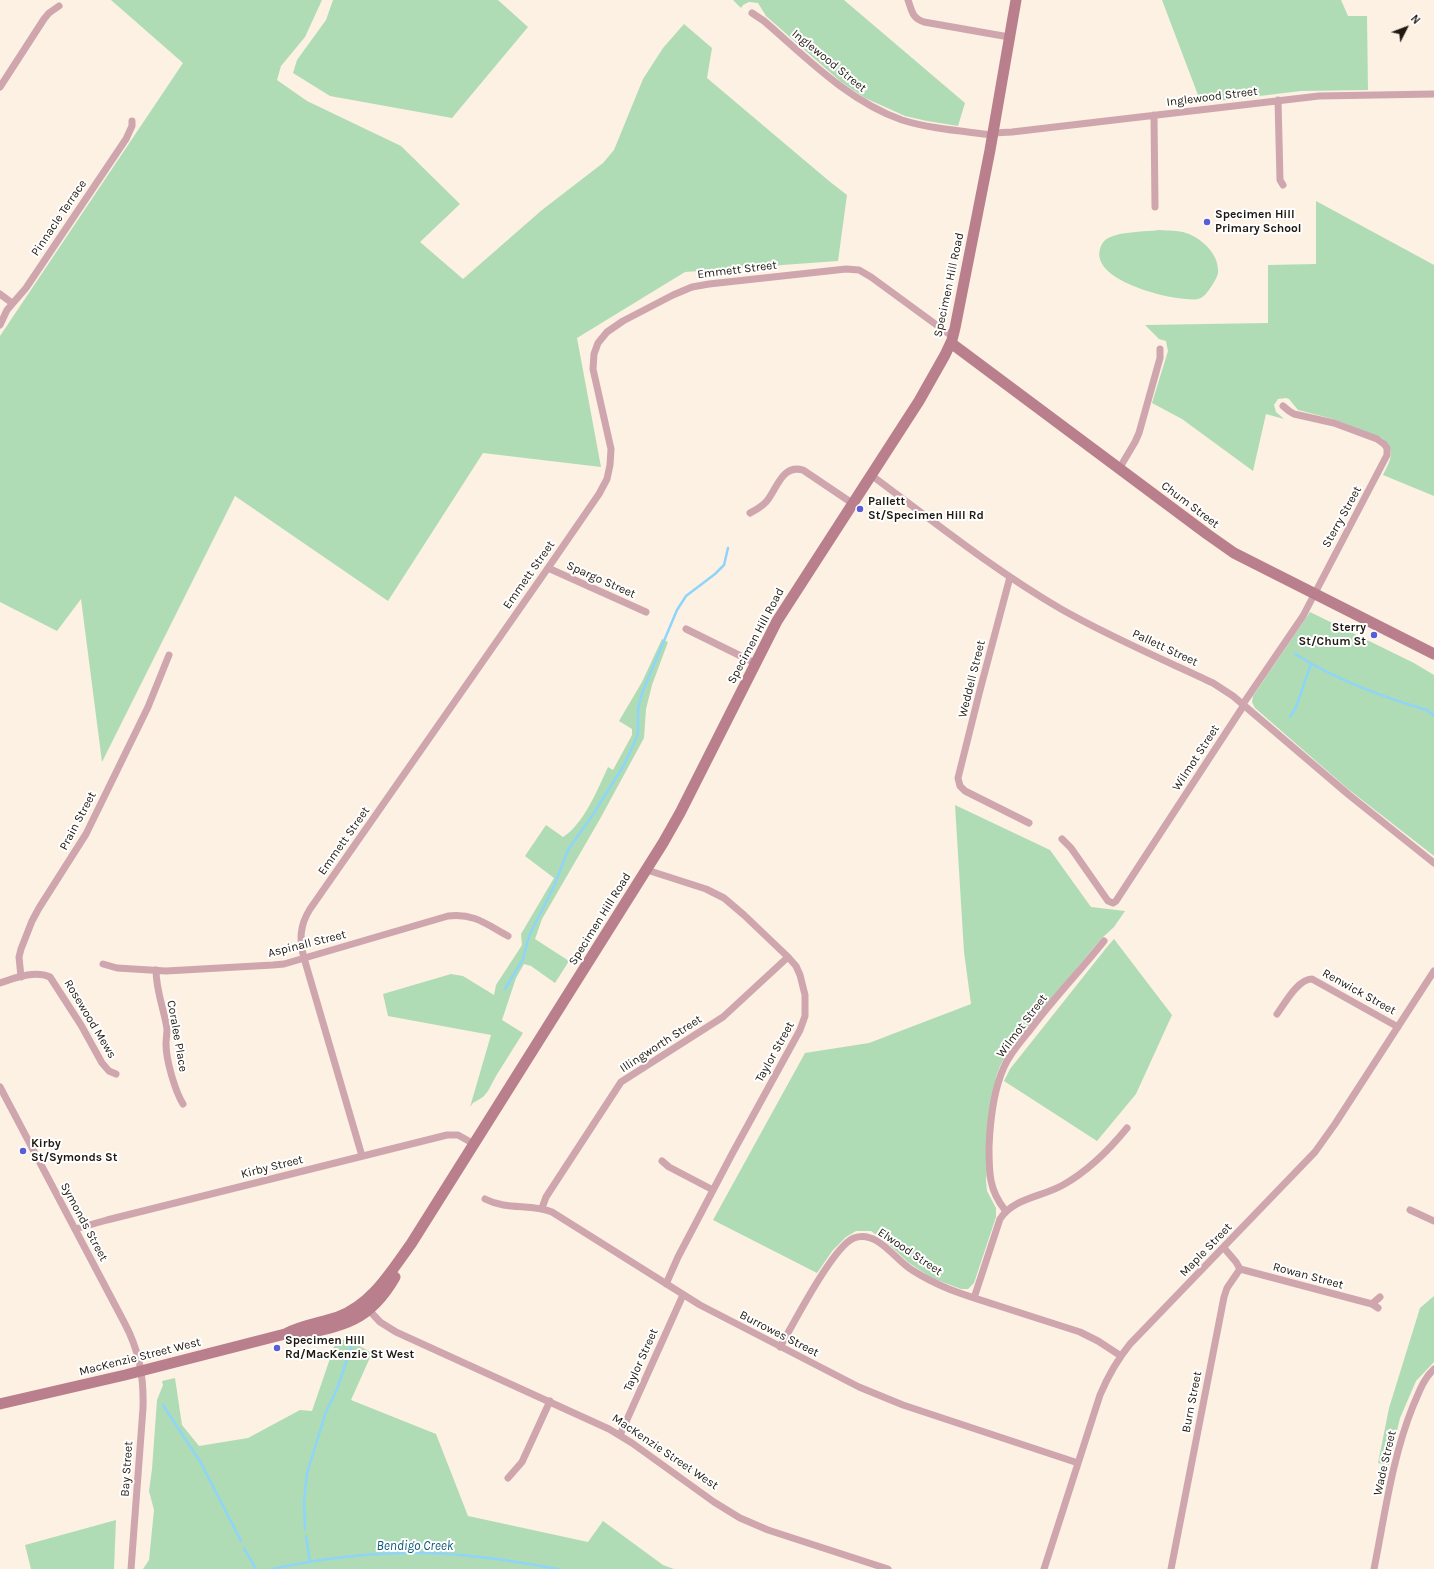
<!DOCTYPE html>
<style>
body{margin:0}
#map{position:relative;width:1434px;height:1569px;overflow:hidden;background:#fcf1e3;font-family:Karla,sans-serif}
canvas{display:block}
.north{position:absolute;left:1386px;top:8px;width:40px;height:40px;-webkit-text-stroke:3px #fff;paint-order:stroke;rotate:48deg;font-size:11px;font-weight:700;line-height:16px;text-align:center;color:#201911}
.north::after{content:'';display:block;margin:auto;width:14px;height:18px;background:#201911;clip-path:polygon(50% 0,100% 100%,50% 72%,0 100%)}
</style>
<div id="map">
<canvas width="1434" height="1569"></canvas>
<div class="north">N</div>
</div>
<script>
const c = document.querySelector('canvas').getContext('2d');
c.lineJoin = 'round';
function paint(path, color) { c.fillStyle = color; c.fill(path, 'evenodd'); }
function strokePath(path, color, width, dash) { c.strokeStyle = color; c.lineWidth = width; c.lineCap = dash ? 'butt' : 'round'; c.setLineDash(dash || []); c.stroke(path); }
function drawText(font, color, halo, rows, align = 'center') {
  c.font = font + ' Karla,sans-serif'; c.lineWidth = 4; c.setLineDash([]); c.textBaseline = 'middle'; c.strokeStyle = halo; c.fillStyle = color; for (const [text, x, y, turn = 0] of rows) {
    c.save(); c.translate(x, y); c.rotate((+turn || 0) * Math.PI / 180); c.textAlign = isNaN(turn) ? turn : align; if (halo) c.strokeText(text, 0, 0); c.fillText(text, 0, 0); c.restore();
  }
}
paint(new Path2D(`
 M111,0H322L305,37L281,66L277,80L307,101L401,146L460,204L420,242L463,279L542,210L603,163L614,150L643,79L663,48L684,24L712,48L707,78L829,181L847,195L838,261L685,272L577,338L601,467L483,453L388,601L235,496L102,762L81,599L57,631L0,602V336L183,63Z
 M333,0H498L528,27L452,118L330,96L293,73L297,60L326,20Z
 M733,0H844L965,103L958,126L927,121L905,116L865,98L841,82L766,16L758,3L749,2L743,5L741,8Z
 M1162,0H1341L1348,16H1367L1368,90L1301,91L1201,103Z
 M1316,201L1434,265V496L1383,475C1390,461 1397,450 1382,438L1333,419L1298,410L1289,399L1286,398L1278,399L1274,405L1276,412L1284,419L1266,414L1253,471L1182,419L1152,403L1168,351L1166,341L1159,339L1145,325L1268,323V265L1316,264Z
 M1159,230C1168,231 1178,230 1186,233C1201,238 1218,253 1218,270C1219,275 1214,282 1211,287C1208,291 1204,298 1198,299C1195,300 1190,299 1186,299C1165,298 1091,280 1100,249C1101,245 1104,240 1108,238C1122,231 1145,232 1159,230Z
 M1310,612L1414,663L1434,675V856L1348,789L1255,708L1252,702L1253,696Z
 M662,639L668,642L652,685L646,709L644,738L600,819L542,919L535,939L569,961L555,983L531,966L524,964L516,978L502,1020L523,1033L496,1076L488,1091L483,1097L473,1103L470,1107L491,1035L388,1016L383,994L451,974L463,976L494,995L496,985L522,945L521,934L554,878L525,856L546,825L563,837C583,825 598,789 608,767L613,770L632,735V729L619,721L642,682Z
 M955,805L1050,850L1091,907L1125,911L1114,927L1101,939L1010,1048L1000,1066L996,1077L986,1181L987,1191L996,1208V1217L974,1283L968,1289H961L932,1278L909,1263L885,1241L871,1231H856L846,1237L833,1250L817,1273L713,1220L805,1053L869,1043L971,1004L964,952Z
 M1114,939L1172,1015L1136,1094L1097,1141L1004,1081L1010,1069L1107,947Z
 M1434,1296V1362L1416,1381L1400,1418L1389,1465L1378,1463L1389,1408L1420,1308Z
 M347,1339L372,1353L351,1400L436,1434L468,1516L588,1542L603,1521L663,1565L674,1569H143L149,1560L154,1510L149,1491L152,1469L157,1400L163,1385L162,1381L175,1378L182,1425L199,1446L248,1438L300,1410L312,1411L335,1344L332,1341Z
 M116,1520L114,1569H31L25,1545Z`), '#afdcb5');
strokePath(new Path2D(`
 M1295,654C1335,679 1382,697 1427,710L1434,716
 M1290,717L1296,707L1311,664
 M505,989L523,959L529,936L554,886L568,850L592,816L624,765L638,734V709L642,693L677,610L686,596L715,574L724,565L728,548
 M163,1405L201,1463L241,1541
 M305,1529L304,1501L307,1473L326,1412L337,1389L352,1345
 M306,1536L310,1562
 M244,1548L256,1569
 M272,1569C322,1558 374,1552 426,1553C470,1554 514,1561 558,1569`), '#8ed5f9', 2.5);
strokePath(new Path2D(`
 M908,0C912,11 912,18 924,22L1009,37
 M752,13L764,21C807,58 848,101 902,120C931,129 962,131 992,135
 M0,87L44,19L49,13L59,6
 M1278,100L1280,180L1283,185
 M1154,115L1155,207
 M993,133L1012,132L1319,96L1434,94
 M0,294L12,303
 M0,325L7,310L26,288L126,139L132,126V121
 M1119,469L1135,442L1139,433L1160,358V349
 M871,475C933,521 994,570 1061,609C1110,637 1162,659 1213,683L1233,696L1349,795L1434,863
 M750,513C756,510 761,507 766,502C777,489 782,464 803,470L852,503
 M548,568L646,612
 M1010,577L980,690L958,778L960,786L965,791L1029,823
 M686,629L755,663
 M1243,704L1303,616L1387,455V448L1384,444L1377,439L1334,423L1294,414L1289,411L1283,406
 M1062,839L1071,848L1108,901L1113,903L1116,901L1244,705
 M647,870L706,889L724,898L744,915L788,957L796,966L800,975L805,995V1016L800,1030L732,1154L678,1257L666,1284
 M103,964L117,968L166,971L273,965L284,964L448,916C474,913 486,924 508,936
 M156,970C156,991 164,1009 167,1029C167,1034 166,1039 166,1044C166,1060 175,1091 183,1104
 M21,977L19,957L21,949L32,921L39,908L86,834L148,707L169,655
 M0,983C15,978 35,970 50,977L81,1025L102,1063L109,1071L116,1074
 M1277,1014C1285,1003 1298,979 1312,979L1398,1027
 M0,1087L124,1322C139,1350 144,1376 143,1408L131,1569
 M362,1156L304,958C299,939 300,925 310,909L548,568L599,494L607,479L610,465L611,449L593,369L594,354L598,343L607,332L623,321L673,295L692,287L709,284L846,269L859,270L871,277L953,337
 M662,1161L669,1167L713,1190
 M485,1199C508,1211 530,1203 552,1212L700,1305L859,1387L903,1405L1078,1463
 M542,1208L546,1197L621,1082L723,1017L788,957
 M1005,1210C989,1190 989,1173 989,1147C990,1123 994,1089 1004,1067C1010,1053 1021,1041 1030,1030C1053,999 1080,971 1104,941
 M1410,1210L1434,1221
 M75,1229L107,1220L447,1135H458L474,1144
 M1240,1269L1372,1304L1378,1308
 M974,1298L1000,1219C1013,1198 1042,1197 1063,1185C1088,1171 1109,1150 1127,1128
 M1372,1304L1380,1297
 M367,1308L380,1322L396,1332L609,1429L632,1443L714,1502L740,1518L768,1530L888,1569
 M780,1347C793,1325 833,1246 854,1238C877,1229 895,1260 912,1270C940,1288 965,1295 996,1305C1024,1314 1052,1323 1080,1332L1098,1341L1121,1356
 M620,1435L683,1295
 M508,1478L522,1462L550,1401
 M1044,1569L1100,1395C1108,1376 1117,1360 1130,1344L1315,1152L1335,1124L1434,971
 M1171,1569L1224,1297L1227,1288L1240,1269L1236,1262L1224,1248
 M1374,1569C1385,1514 1392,1458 1413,1406C1419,1393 1423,1379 1434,1369`), '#cfa6ad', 7);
strokePath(new Path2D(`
 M951,343L1207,534L1234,553L1434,654
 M297,1335C344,1326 370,1321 395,1277
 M0,1404L125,1375L285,1334C302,1325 320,1323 338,1317C372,1304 390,1273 411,1244L663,843L680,813L777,621L919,401L945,355L952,340L955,328L990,150L1016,0`), '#ba7f8c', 11);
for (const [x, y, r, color] of [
 [1207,222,4,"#595ed5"],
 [860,509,4,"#595ed5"],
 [1374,635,4,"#595ed5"],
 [23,1151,4,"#595ed5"],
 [277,1348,4,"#595ed5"]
]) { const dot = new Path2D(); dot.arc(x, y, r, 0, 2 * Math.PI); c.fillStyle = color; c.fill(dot); strokePath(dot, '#fff', 1.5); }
drawText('12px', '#201911', '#fff', [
 ["Inglewood Street",829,61,39],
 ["Inglewood Street",1212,97,-7],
 ["Pinnacle Terrace",59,218,-56],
 ["Emmett Street",737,270,-7],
 ["Specimen Hill Road",949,285,-78],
 ["Chum Street",1190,505,37],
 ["Sterry Street",1342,517,-61],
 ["Emmett Street",529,575,-55],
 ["Spargo Street",601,580,24],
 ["Specimen Hill Road",756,636,-62],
 ["Pallett Street",1165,648,25],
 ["Weddell Street",972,679,-76],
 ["Wilmot Street",1196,758,-57],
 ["Prain Street",78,821,-62],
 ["Emmett Street",344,841,-55],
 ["Specimen Hill Road",600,919,-58],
 ["Aspinall Street",307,944,-14],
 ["Renwick Street",1359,992,29],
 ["Rosewood Mews",90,1019,59],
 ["Wilmot Street",1022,1026,-53],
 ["Coralee Place",177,1036,80],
 ["Illingworth Street",661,1044,-33],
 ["Taylor Street",775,1052,-61],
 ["Kirby Street",272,1167,-14],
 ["Symonds Street",84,1222,62],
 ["Maple Street",1206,1250,-46],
 ["Elwood Street",910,1252,34],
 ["Rowan Street",1308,1276,15],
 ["Burrowes Street",779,1334,27],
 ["MacKenzie Street West",140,1357,-14],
 ["Taylor Street",641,1360,-66],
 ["Burn Street",1192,1402,-79],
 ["MacKenzie Street West",665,1452,34],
 ["Wade Street",1385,1463,-77],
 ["Bay Street",127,1469,-86]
]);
drawText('bold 12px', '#201911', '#fff', [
 ["Specimen Hill",1215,215],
 ["Primary School",1215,229],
 ["Pallett",868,502],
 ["St/Specimen Hill Rd",868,516],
 ["Sterry",1366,628,"right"],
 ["St/Chum St",1366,642,"right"],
 ["Kirby",31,1144],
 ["St/Symonds St",31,1158],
 ["Specimen Hill",285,1341],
 ["Rd/MacKenzie St West",285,1355]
], 'left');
drawText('italic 13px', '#0c5977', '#fff', [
 ["Bendigo Creek",415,1546]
]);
</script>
